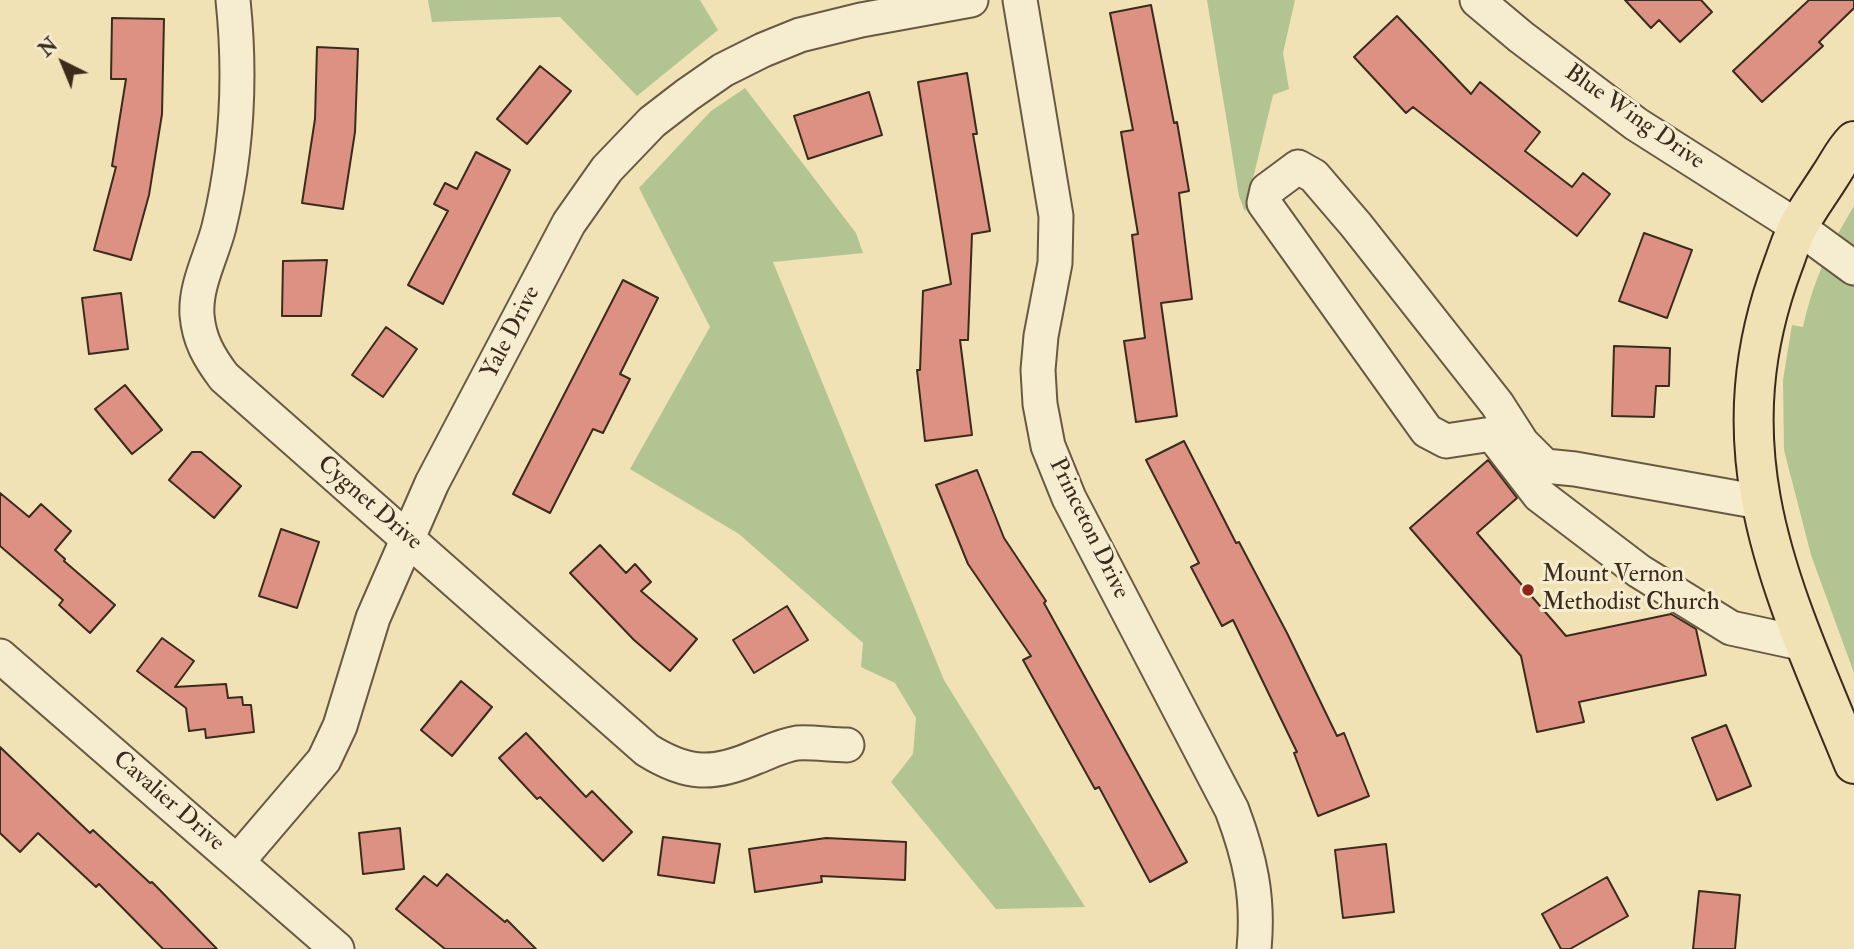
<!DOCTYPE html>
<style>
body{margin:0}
#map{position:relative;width:1854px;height:949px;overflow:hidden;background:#f1e2b6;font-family:"IM FELL Double Pica",serif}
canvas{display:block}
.north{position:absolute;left:28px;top:28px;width:70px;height:70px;-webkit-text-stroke:5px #f6ecd0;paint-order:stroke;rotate:317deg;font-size:19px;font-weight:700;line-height:28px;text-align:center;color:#3b2b1d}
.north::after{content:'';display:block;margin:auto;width:24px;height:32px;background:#3b2b1d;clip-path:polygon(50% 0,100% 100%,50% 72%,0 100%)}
</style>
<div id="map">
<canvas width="1854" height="949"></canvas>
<div class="north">N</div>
</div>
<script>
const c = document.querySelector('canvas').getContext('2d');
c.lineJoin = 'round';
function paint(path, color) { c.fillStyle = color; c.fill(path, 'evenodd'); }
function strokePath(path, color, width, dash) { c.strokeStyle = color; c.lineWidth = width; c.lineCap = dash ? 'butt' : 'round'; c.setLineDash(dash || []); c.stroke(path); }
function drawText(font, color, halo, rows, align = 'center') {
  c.font = font + ' "IM FELL Double Pica",serif'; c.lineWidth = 6; c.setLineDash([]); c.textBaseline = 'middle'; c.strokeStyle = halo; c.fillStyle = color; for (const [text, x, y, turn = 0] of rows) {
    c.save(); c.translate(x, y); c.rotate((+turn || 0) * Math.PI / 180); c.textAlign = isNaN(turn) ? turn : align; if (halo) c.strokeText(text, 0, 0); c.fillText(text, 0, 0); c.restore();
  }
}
paint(new Path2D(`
 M428,0H700L718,30L637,96L560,17L432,22Z
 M1207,0H1295L1283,53L1289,89L1273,95L1245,212L1239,196Z
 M745,88L856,233L863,253L773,262L944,680L1085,907L996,909L891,782L913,754L916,718L895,683L861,667L863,643L739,534L630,469L710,327L639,188L711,111Z
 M1854,206V673L1811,555L1784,450L1783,380L1792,325L1803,327C1814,278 1829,248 1854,206Z`), '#b3c493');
const building = new Path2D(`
 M1625,0H1701L1712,12L1680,42L1659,20L1651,28Z
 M1809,0H1854V8L1819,42L1823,46L1762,102L1733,71Z
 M1151,5L1174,123L1177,122L1189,191L1179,193L1192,299L1161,303L1177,416L1136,422L1124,341L1145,338L1132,235L1138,234L1121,132L1133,130L1110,13Z
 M1397,16L1471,94L1480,82L1540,132L1525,151L1572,187L1583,173L1610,194L1577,236L1413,107L1406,113L1354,57Z
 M112,18L164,19L162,114L149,195L131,260L94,250L116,167L112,166L126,79H111Z
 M317,47L358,49L355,132L343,209L302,203L315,119Z
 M540,66L571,91L527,144L497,119Z
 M967,73L977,134H973L990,231L972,234L968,340H960L972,435L925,441L917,370H920L923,291L951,284L918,82Z
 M869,92L882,135L808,159L794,116Z
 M476,152L510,170L443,304L408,285L448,211L434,204L445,183L457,189Z
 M1644,233L1692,250L1667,318L1619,301Z
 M327,260L321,316H282L283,261Z
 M623,280L658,298L620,374L630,379L603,433L593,429L550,513L513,494Z
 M121,293L128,349L89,354L82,298Z
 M386,327L417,349L383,397L352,375Z
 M1614,346L1670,348L1669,386H1656L1654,417L1612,416Z
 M125,385L162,430L132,454L95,409Z
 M1184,441L1236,543L1239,542L1287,633L1337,736L1344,733L1369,796L1318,816L1294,753L1297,752L1233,620L1222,626L1191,567L1199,563L1146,460Z
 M192,452H201L241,486L214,518L169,480Z
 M1488,460L1517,498L1477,533L1566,636L1671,614L1696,629L1706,675L1579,702L1584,722L1537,732L1521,656L1410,528Z
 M977,470L1004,538L1046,601L1044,603L1187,862L1150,882L1099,787L1095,789L1023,660L1031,656L968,564L936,485Z
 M0,493L29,517L41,504L71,531L55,550L65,559L64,561L115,605L90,633L59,605L63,600L0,546Z
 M281,529L319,542L297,608L259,596Z
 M600,545L626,573L635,564L651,582L641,591L697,639L670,671L634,640L570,573Z
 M787,606L808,640L754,673L733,640Z
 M162,638L194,661L175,687L226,684L228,698L242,697L243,705H251L254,732L206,738L205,729L189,731L186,708L137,671Z
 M461,681L492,707L452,756L421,730Z
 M1726,725L1751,786L1717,800L1692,738Z
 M526,733L586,797L592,791L632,832L603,861L540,797L537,799L499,758Z
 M0,747L90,833L93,830L150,883L152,882L217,949H163L99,884L96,887L38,833L20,852L0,833Z
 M400,828L404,869L363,874L359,833Z
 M663,837L720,844L714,883L658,875Z
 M826,838L906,842L905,880L821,876L822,882L755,892L749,849Z
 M1386,844L1394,912L1343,918L1335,850Z
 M447,874L505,922L507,920L536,949H445L396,909L424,876L437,886Z
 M1607,877L1628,916L1570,949H1561L1542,914Z
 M1699,891L1740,895L1735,949H1693Z`);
paint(building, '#dc9182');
strokePath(building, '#3b2b1d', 2);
const minor = new Path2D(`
 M233,0C241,76 237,153 219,227C212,255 195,285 197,315C199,340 209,357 224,377L647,750C687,775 713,776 756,757C769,752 783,745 797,743C813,742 831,745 847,745
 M1020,0L1056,216L1055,263L1041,336L1038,370L1040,404L1048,446L1069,498L1232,810C1250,858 1259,897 1254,949
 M1477,0L1521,37L1636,124L1798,227L1854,268
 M1760,502L1575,469L1545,466L1522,443L1497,404L1356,225L1314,176L1298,167L1267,190L1264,203L1427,431L1446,441L1492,434L1539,495L1639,571L1731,628L1805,644
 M0,656L337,949
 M237,862L324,760L340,726L373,618L432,483L569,223L607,169L652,122L687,95L723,70L763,50L800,35L861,20L971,0`);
const major = new Path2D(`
 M1854,141C1844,151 1838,164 1830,176C1820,192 1808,208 1799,225C1792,237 1788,252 1783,265C1712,455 1783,590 1854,764`);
strokePath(minor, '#685943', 37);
strokePath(major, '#3b2b1d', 42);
strokePath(minor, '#f6ecd0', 33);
strokePath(major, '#f1e2b6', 38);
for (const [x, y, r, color] of [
 [1528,590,7,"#8f2418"]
]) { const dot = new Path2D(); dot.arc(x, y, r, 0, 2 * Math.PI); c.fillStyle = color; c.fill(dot); strokePath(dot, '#f6ecd0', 2.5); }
drawText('24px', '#3b2b1d', '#f6ecd0', [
 ["Blue Wing Drive",1634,118,35],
 ["Yale Drive",512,333,-63],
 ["Cygnet Drive",369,504,41],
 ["Princeton Drive",1088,529,64],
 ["Cavalier Drive",168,802,41]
]);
drawText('24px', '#3b2b1d', '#f6ecd0', [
 ["Mount Vernon",1542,576],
 ["Methodist Church",1542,604]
], 'left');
</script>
